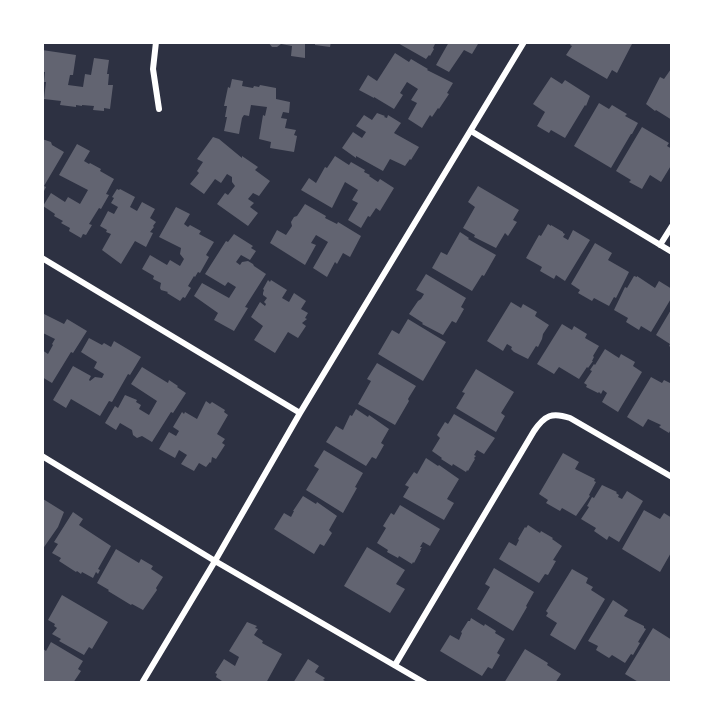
<!DOCTYPE html>
<style>
body{margin:0}
#map{position:relative;width:714px;height:725px;overflow:hidden;background:#2d3142;font-family:"Fira Sans Condensed",sans-serif}
canvas{display:block}
.frame{position:absolute;inset:0;border:44px solid #fff;pointer-events:none}
</style>
<div id="map">
<canvas width="714" height="725"></canvas>
<div class="frame"></div>
</div>
<script>
const c = document.querySelector('canvas').getContext('2d');
c.lineJoin = 'round';
function paint(path, color) { c.fillStyle = color; c.fill(path, 'evenodd'); }
function strokePath(path, color, width, dash) { c.strokeStyle = color; c.lineWidth = width; c.lineCap = dash ? 'butt' : 'round'; c.setLineDash(dash || []); c.stroke(path); }
paint(new Path2D(`
 M268,42H305V58L291,56L292,46L281,44L277,47H272Z
 M315,42H331L330,47L315,45Z
 M396,42H436L433,48L434,49L430,56L429,55L426,59Z
 M449,42H475L478,44L472,54L464,50L449,72L436,65Z
 M572,42H628L632,44L617,73L612,70L607,79L566,55L572,46L570,45Z
 M42,50L76,55L73,75H70L68,85L83,87L85,74L91,75L94,58L109,60L107,74H109L108,85H113L110,109L104,108V111L93,110L94,106L82,105V106L76,105V107L60,105L61,101L44,99L46,82H44L45,72H42Z
 M395,53L409,62L411,59L428,69L427,70L453,83L447,93L449,94L439,109L438,108L432,117L430,115L422,128L408,119L417,103L411,100L418,89L407,82L400,93L403,95L394,109L374,97V98L359,90L368,75L377,81Z
 M671,69L672,70V120L656,110L655,111L646,104L660,77L664,79Z
 M551,77L562,84L565,80L590,96L586,106L585,105L565,138L551,130L549,133L537,126L545,112L533,104Z
 M232,79L243,81L242,86L253,88L254,86L259,87L260,85L276,88V99L290,102L289,113L283,112L281,118L287,119L285,128L296,130L294,135L297,136L294,152L270,148L271,142L259,139L263,115L265,116L267,107L251,105L249,116L244,115L242,118L239,134L224,131L227,117H225L227,106H224L228,87L230,88Z
 M599,103L609,109L612,105L627,114L625,116L638,123L632,134H631L611,168L574,146Z
 M377,113L385,116L384,117L387,118L388,115L401,123L394,133L419,147L411,160L410,159L405,166L390,159L383,171L356,156V158L342,148L353,132L362,138L366,132L356,126L364,115L372,120Z
 M642,127L669,143L667,146L672,149V164L661,182L650,175L642,189L629,182L631,180L616,171Z
 M213,137L219,139L242,158V156L258,167L255,170L270,181L259,196L253,193L248,199L254,203L250,207L258,213L248,226L217,204L225,193L228,195L235,186L232,182V177L227,174L221,183L215,179L204,194L190,184L199,173L197,171L203,162L197,159Z
 M42,139L51,142L52,145L64,152L44,186L46,187L42,195Z
 M77,144L90,151L84,161L89,164L90,163L101,169L100,171L114,179L106,194L109,195L101,209L99,208L89,224L92,225L86,235L83,234L81,238L69,231L70,228L61,223L63,221L54,216L55,214L43,206L51,193L65,202L68,197L80,204L88,190L59,175Z
 M335,156L349,165L351,162L365,170L364,172L370,175L369,176L378,182L380,179L394,188L380,211L376,208L370,217L368,216L361,228L348,220L358,203L352,200L358,190L345,182L332,208L301,190L309,178L316,183L325,167L327,168Z
 M478,186L519,210L513,220L517,222L508,236L505,233L496,248L474,237L475,235L463,228L475,207L468,202Z
 M117,189L119,190L120,189L135,197L130,207L137,211L142,202L155,209L150,218L156,222L153,226L154,227L150,232L153,233L146,247L135,241L121,264L102,250L111,234L106,232L107,230L100,226L108,211L114,214L118,207L111,203L114,198L112,197Z
 M305,204L326,216L325,218L337,224L338,222L361,236L350,257L343,253L337,264L335,262L327,277L313,268L328,242L316,235L311,243L316,245L305,265L270,243L277,230L286,235L292,226L291,222L294,217L297,216Z
 M176,207L190,214L184,224L188,227L190,225L201,231L199,234L214,242L206,255L209,257L200,273L198,272L195,277L194,276L188,286L191,288L185,298L183,297L180,301L167,293L168,292L161,290L160,288L161,283L153,279L154,276L142,269L150,255L167,265L170,260L180,266L184,259L180,254L181,248L159,237Z
 M548,224L551,226V225L563,232V233L565,234L563,237L568,240L573,230L590,240L565,281L556,275L554,279L540,271L542,267L526,258L539,235L541,236Z
 M460,232L469,238L468,239L496,255L484,276L482,275L472,291L432,268L441,252L447,255Z
 M234,234L253,246L251,248L256,251L250,260L241,255L236,262L240,265L242,262L248,261L253,264L254,266L266,274L245,307L248,308L234,331L214,320L218,313L194,296L202,283L229,298L236,287L228,282L225,286L205,274L226,241L228,242Z
 M595,243L612,253L608,260L629,272L616,298L614,297L609,306L594,298L592,301L578,293L580,290L571,284Z
 M426,274L466,298L461,307L464,309L456,323L452,321L443,335L422,324L423,323L409,314L418,301L421,299L424,294L416,290Z
 M634,276L637,277V276L655,288L659,281L672,289V297L651,332L641,326L639,330L626,322L628,318L614,310L625,287L627,288Z
 M268,280L270,282L271,280L287,290L282,298L289,302L294,293L306,301L301,309L308,313L305,318L307,319L302,323L306,326L298,338L288,332L275,353L254,340L263,326L251,317L260,302L265,306L266,304L264,302L267,298L263,295V293L264,290L263,289Z
 M511,302L521,308L523,304L537,312L535,316L549,325L543,334L542,339L538,347L536,346L528,359L514,352L511,349L512,347L507,344L503,351L487,341Z
 M672,308V348L669,346L670,344L656,335Z
 M42,313L64,324L67,319L87,331L73,353L71,352L52,383L42,377V350L48,354L53,345L52,344L55,339L43,333Z
 M408,319L446,342L423,381L378,354L392,330L399,334Z
 M562,324L572,330L574,326L587,334L585,338L599,346L593,356L594,357L592,361H593L588,368L587,367L579,379L559,367L554,374L537,364Z
 M89,338L102,345L104,343L111,347L114,341L141,357L130,375L128,374L112,402L109,401L100,416L71,399L66,408L53,400L73,366L91,376L89,380L90,381L95,377L102,378L104,374L94,368L97,362L81,352Z
 M605,349L619,358L621,354L635,362L633,366L642,372L618,412L602,402L607,393L603,390L601,394L599,392L598,393L586,387L587,385L584,383L592,371L590,370L594,364L595,365Z
 M377,363L416,386L408,399L409,401L395,425L358,404L371,381L367,379Z
 M142,367L168,383L169,380L178,386L177,387L186,393L173,413L171,412L152,442L142,436L137,438L133,435L132,430L120,423L116,430L105,423L115,406L118,408L125,395L137,400L136,402L141,405L139,409L149,415L157,401L131,384Z
 M476,369L514,392L501,413L505,416L496,432L456,408L465,393L462,392Z
 M651,377L662,383L664,380L672,384V427L669,433L659,427L661,425L648,419L643,427L627,417Z
 M206,401L210,404L212,402L225,410L224,412L228,415L217,434L225,439L222,443L225,445L216,459L212,457L211,463L210,462L206,467L199,463L194,471L181,464L187,455L179,450L175,458L159,449L169,432L176,436L179,431L173,427L182,412L184,414L185,412L197,419Z
 M356,409L368,417L369,415L389,429L381,443L384,445L376,459L372,457L366,466L326,442L336,426L343,430L350,415L352,416Z
 M454,414L495,438L484,454L477,450L474,455L476,456L474,458L475,459L468,471L467,470L466,472L453,464L452,466L441,459L442,458L432,451L440,438L437,435L445,422L448,424Z
 M324,450L363,473L355,487L357,488L343,513L306,490L319,469L314,466Z
 M563,453L579,462L575,469L595,479L594,481L596,482L589,495L590,496L576,516L562,508L560,511L546,503L548,500L539,494Z
 M426,458L438,466L439,465L459,479L447,499L454,503L444,520L403,497L409,487L405,485L414,472L417,474Z
 M602,485L617,492L616,493L619,495L618,497L622,499L627,491L643,501L619,542L609,536L607,540L594,531L596,528L581,519L589,507L587,506L592,497L594,498Z
 M303,496L316,504L317,502L337,516L329,530L332,533L324,546L320,544L314,554L274,529L284,513L291,517L294,511H293Z
 M43,499L64,512L58,527L42,550V501Z
 M400,505L440,529L430,546L423,542L420,547H422L420,550H421L414,563L413,562L412,564L399,556L398,558L387,552L388,550L377,543L386,528L383,526L391,513L394,515Z
 M644,510L660,519L664,513L672,518V551L660,572L622,549Z
 M73,512L83,519L79,525L111,546L98,569L100,570L98,574L96,572L93,578L82,572L81,574L77,571L76,572L59,561L61,558L52,553L58,544L54,542Z
 M528,525L540,533L541,531L553,538L552,539L562,546L553,560L556,561L548,575L545,574L539,583L499,559L509,542L516,546L519,540L518,539L525,527L526,528Z
 M367,547L405,570L396,584L405,589L390,613L344,586Z
 M116,549L139,563L141,559L153,566L151,569L163,577L156,588L157,590L143,610L132,604L131,605L108,591L109,590L97,583Z
 M494,568L534,592L526,606L527,607L513,631L477,609L490,587L485,584Z
 M572,569L588,578L586,583L593,587L591,590L605,599L575,650L550,635L557,623L546,616L548,613L546,611Z
 M62,595L108,622L92,649L89,647L84,655L59,641L61,639L52,634L57,628L54,626L55,624L48,620Z
 M613,600L628,610L624,616L644,626V628L646,629L638,642L640,643L633,655L631,654L625,663L612,655L609,658L596,650L598,646L588,641Z
 M471,618L484,626L485,624L496,631L495,633L505,639L497,653L500,655L492,669L488,667L482,676L440,651L450,635L459,640L462,633L461,632L468,621H470Z
 M247,622L257,626L255,628L258,629L254,635L263,641L262,643L282,654L266,683H225L216,677L217,674L215,673L224,659L235,666L239,657L229,651Z
 M653,628L672,640V683H640L625,674Z
 M51,642L83,661L78,669L81,671L73,683H42V648L46,651Z
 M525,649L548,663L547,665L561,674L555,683H504Z
 M308,659L319,666L315,672L325,678L323,680L329,683H293Z`), '#626471');
strokePath(new Path2D(`
 M156,42L153,69L159,109
 M471,131L672,252
 M660,245L672,226
 M42,258L300,413
 M42,456L215,561L425,683
 M395,665L534,431C545,415 552,412 570,418L672,477
 M142,683L215,561L300,413L524,42`), '#fff', 6);
</script>
